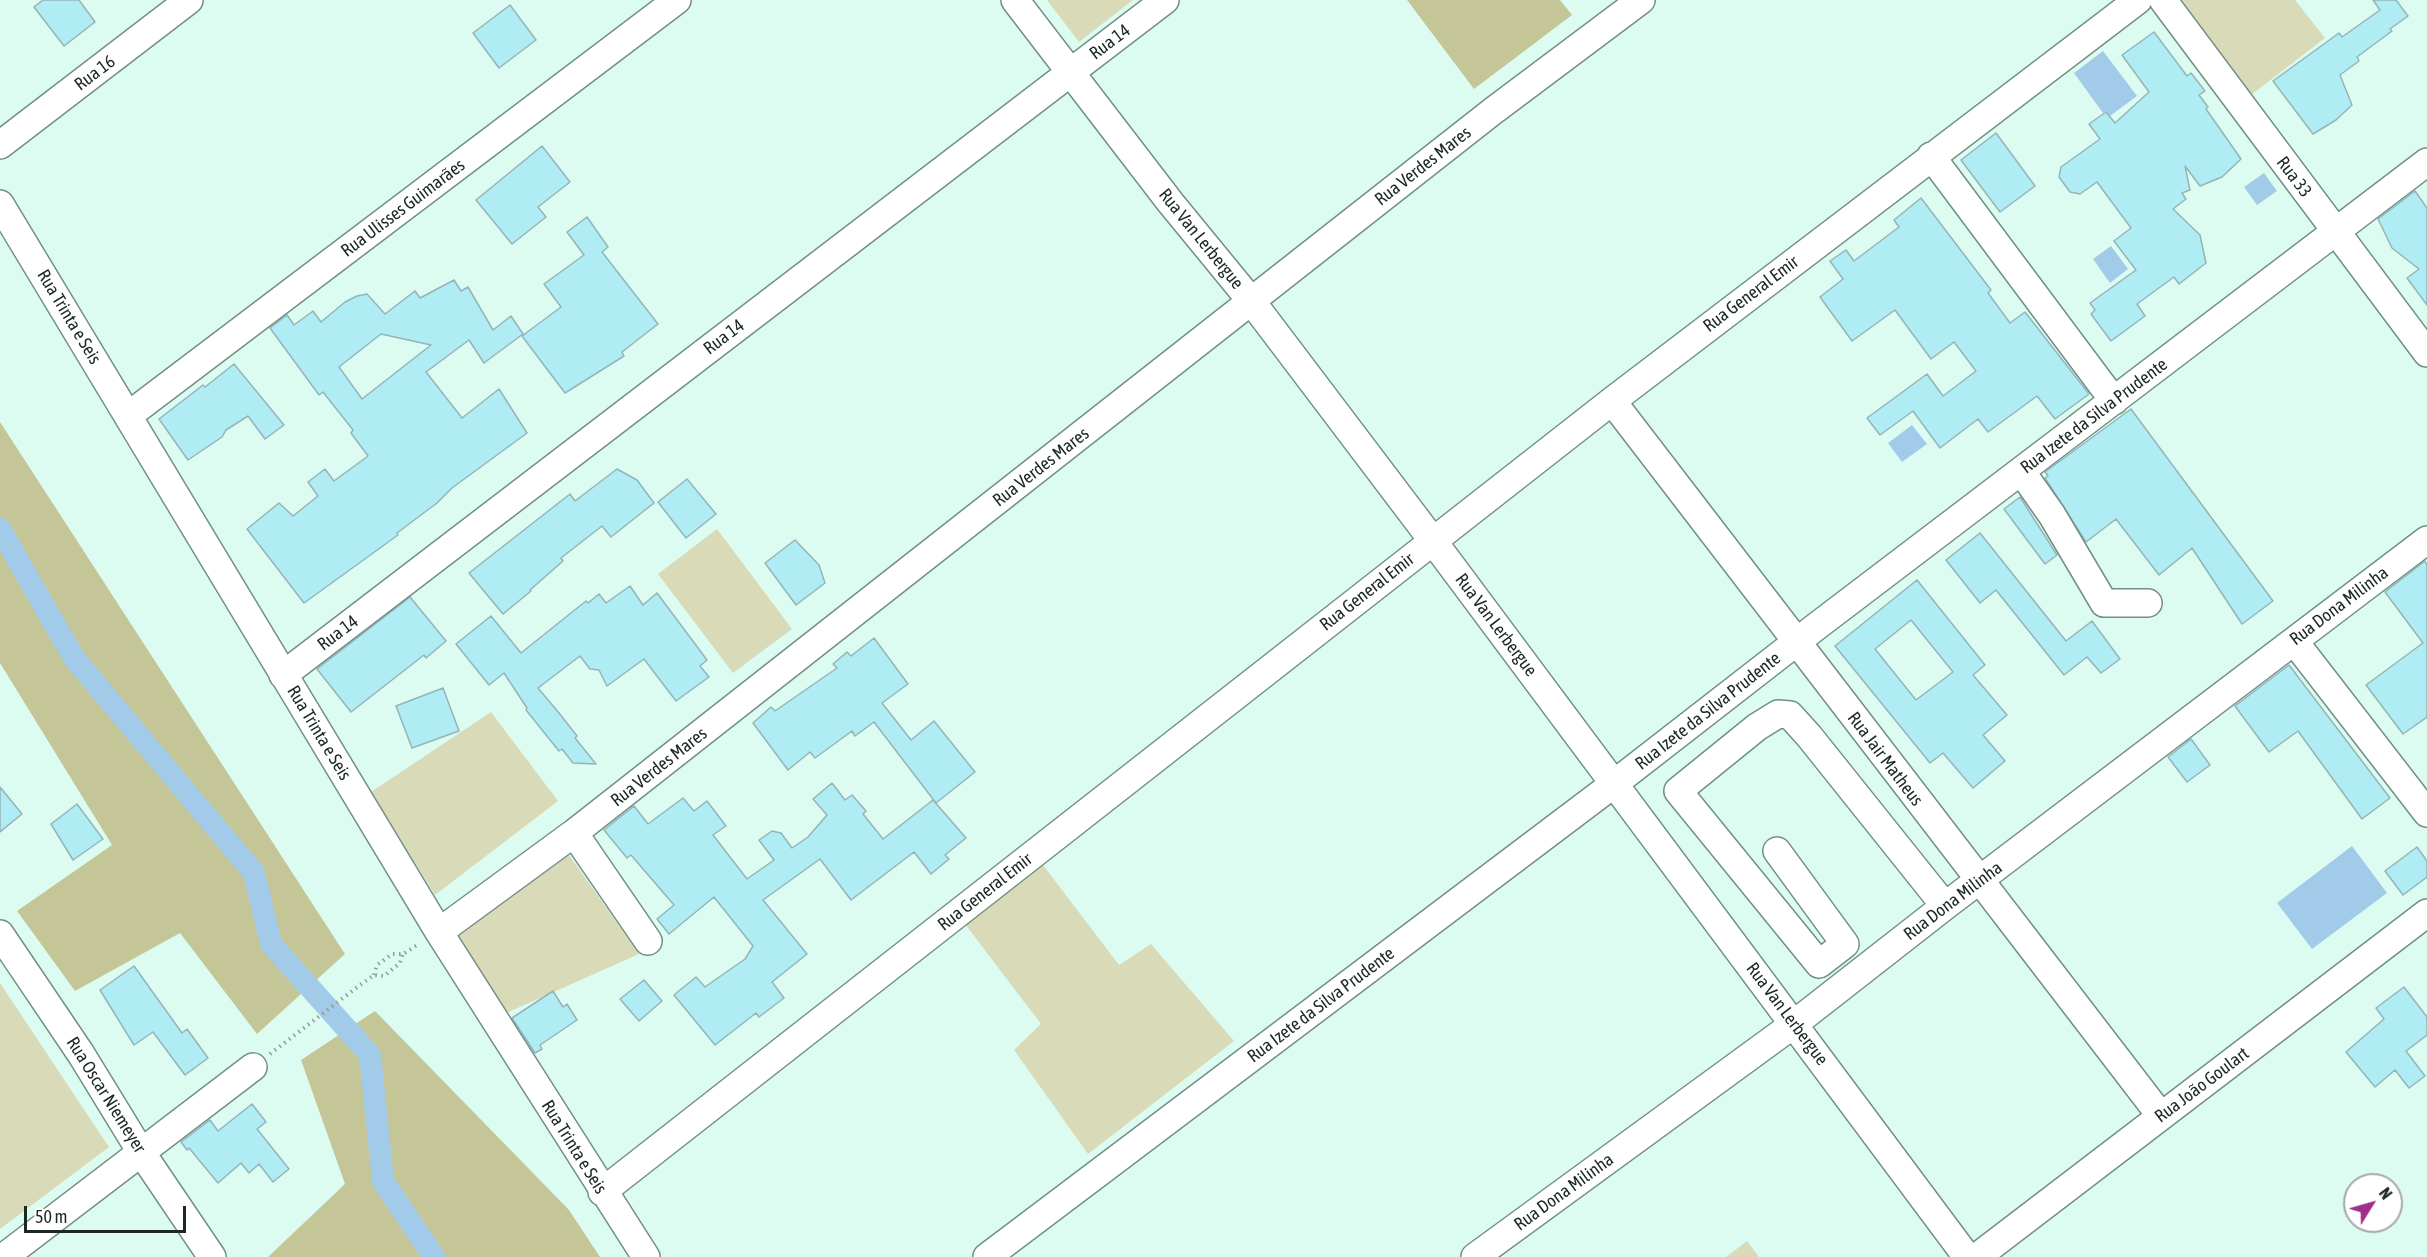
<!DOCTYPE html>
<meta charset="utf-8">
<style>
body{margin:0}
#map{position:relative;width:2427px;height:1257px;overflow:hidden;background:#dcfcf2;font-family:"Asap Condensed",sans-serif}
canvas{display:block}
.north{position:absolute;left:2343px;top:1173px;width:60px;height:60px;box-sizing:border-box;background:#fff;border:2px solid #a4a9a7;border-radius:50%;rotate:53deg;font-size:16px;font-weight:700;line-height:24px;text-align:center;color:#1c2824}
.north::after{content:'';display:block;margin:auto;width:21px;height:27px;background:#a02e8a;clip-path:polygon(50% 0,100% 100%,50% 72%,0 100%)}
.scale{position:absolute;left:24px;top:1206px;width:162px;height:27px;box-sizing:border-box;border:3px solid #1c2824;border-top:0;padding-left:8px;font-size:18px;line-height:21px;white-space:nowrap;color:#1c2824;-webkit-text-stroke:4px #fff;paint-order:stroke}
</style>
<div id="map">
<canvas width="2427" height="1257"></canvas>
<div class="north">N</div>
<div class="scale">50 m</div>
</div>
<script>
const c = document.querySelector('canvas').getContext('2d');
c.lineJoin = 'round';
function paint(path, color) { c.fillStyle = color; c.fill(path, 'evenodd'); }
function strokePath(path, color, width, dash) { c.strokeStyle = color; c.lineWidth = width; c.lineCap = dash ? 'butt' : 'round'; c.setLineDash(dash || []); c.stroke(path); }
function drawText(font, color, halo, rows, align = 'center') {
  c.font = font + ' "Asap Condensed",sans-serif'; c.lineWidth = 6; c.setLineDash([]); c.textBaseline = 'middle'; c.strokeStyle = halo; c.fillStyle = color; for (const [text, x, y, turn = 0] of rows) {
    c.save(); c.translate(x, y); c.rotate((+turn || 0) * Math.PI / 180); c.textAlign = isNaN(turn) ? turn : align; if (halo) c.strokeText(text, 0, 0); c.fillText(text, 0, 0); c.restore();
  }
}
paint(new Path2D(`
 M1047,0H1133L1079,42Z
 M2178,0H2295L2325,38L2251,95Z
 M717,529L792,629L733,673L658,574Z
 M491,712L558,801L435,895L371,792Z
 M569,855L639,954L504,1014L455,935Z
 M1043,865L1119,965L1151,944L1234,1041L1088,1154L1014,1050L1041,1024L965,924Z
 M0,983L109,1147L0,1229Z
 M1747,1241L1759,1257H1726Z`), '#d9dab7');
paint(new Path2D(`
 M1407,0H1560L1572,15L1474,89Z
 M0,422L345,954L257,1034L180,933L75,991L17,911L112,845L0,663Z
 M375,1011L569,1210L600,1257H268L345,1184L301,1060Z`), '#c5c698');
paint(new Path2D(`
 M2103,51L2137,96L2110,116L2106,111L2103,113L2074,73Z
 M2264,173L2277,191L2257,205L2244,187Z
 M2111,246L2128,269L2110,283L2093,259Z
 M1912,425L1927,444L1902,462L1888,443Z
 M2352,846L2387,893L2312,949L2277,903Z`), '#a1cbe8');
strokePath(new Path2D(`
 M0,529L74,658L254,873L271,944L370,1055L383,1181L434,1257`), '#a1cbe8', 22);
const building = new Path2D(`
 M43,0H79L95,22L64,46L34,7Z
 M2373,0H2396L2408,16L2390,29L2392,31L2357,57L2359,61L2340,75L2352,105L2336,120L2313,134L2273,81L2339,33L2342,37L2380,10Z
 M510,5L536,40L499,68L473,33Z
 M2154,32L2187,76L2191,73L2205,91L2199,95L2208,107L2206,109L2241,159L2222,177L2200,186L2185,166L2190,190L2182,193L2186,199L2173,209L2200,235L2206,263L2179,284L2174,277L2137,304L2145,316L2111,341L2091,314L2095,310L2090,303L2136,270L2114,241L2131,228L2097,182L2080,194L2070,192L2059,177L2061,167L2100,139L2089,124L2106,112L2115,123L2149,92L2122,55Z
 M1996,133L2035,186L2000,212L1961,160Z
 M542,146L570,182L538,207L546,217L512,244L476,200Z
 M2415,191L2427,208V305L2407,278L2419,269L2392,248L2378,219Z
 M1921,198L1991,290L1988,293L2010,323L2025,312L2089,394L2055,419L2037,396L1988,432L1978,419L1940,448L1913,411L1880,435L1867,418L1927,374L1943,396L1976,371L1954,342L1931,359L1895,310L1852,341L1820,297L1843,279L1830,261L1846,250L1854,261L1899,227L1894,220Z
 M587,217L608,247L602,252L658,324L622,352L624,356L565,393L522,336L561,307L544,284L584,255L567,232Z
 M454,280L461,291L468,287L493,330L511,316L523,334L484,363L469,340L426,372L462,418L499,389L527,433L452,488L437,503L397,533L398,535L304,603L247,529L279,503L293,516L318,496L308,482L325,469L334,481L368,456L351,433L353,430L323,392L319,395L270,328L287,315L294,325L313,311L321,322L345,302L357,296L367,294L385,314L415,291L420,298ZM381,334L431,345L362,399L339,367Z
 M234,364L284,425L265,439L248,416L226,430L222,437L188,460L159,419L203,385L205,387Z
 M2131,409L2273,601L2242,624L2192,548L2159,575L2116,519L2086,542L2045,478L2048,476L2045,472Z
 M617,469L637,480L654,503L611,537L602,526L561,558L563,561L530,590L531,591L503,614L469,573L570,494L575,501Z
 M687,479L716,514L686,538L658,502Z
 M2020,497L2057,555L2045,564L2004,509Z
 M1980,533L2066,641L2092,621L2120,659L2101,673L2087,657L2064,675L1996,590L1980,603L1946,560Z
 M795,540L819,565L825,583L796,605L765,563Z
 M2425,561L2427,565V717L2403,734L2366,685L2423,643L2385,592Z
 M1917,580L1985,665L1973,675L2007,715L1983,735L2005,761L1973,788L1943,753L1930,763L1835,646ZM1911,620L1953,672L1916,700L1875,649Z
 M630,586L643,605L657,593L707,660L700,666L709,677L676,701L644,659L607,686L599,670L590,669L580,656L538,688L559,713L577,736L575,738L596,764L573,763L562,749L559,751L526,710L527,708L504,673L489,685L456,644L491,616L521,653L586,601L588,603L599,594L606,603Z
 M410,597L446,641L426,658L424,655L351,712L317,669Z
 M874,638L908,684L882,703L911,740L934,721L975,772L936,803L874,722L855,736L852,731L815,758L810,752L788,770L753,723L771,707L775,711L837,668L833,664L847,652L851,656Z
 M2289,665L2390,798L2362,819L2298,731L2269,752L2235,706Z
 M443,688L459,731L412,748L396,706Z
 M2191,739L2210,765L2187,782L2168,757Z
 M832,783L845,800L852,795L866,811L863,814L883,839L933,800L966,838L945,855L949,859L931,874L914,852L851,900L820,859L763,900L807,954L772,982L784,998L759,1017L756,1013L715,1045L674,995L696,977L705,987L745,959L753,946L714,897L669,934L657,919L674,905L631,855L627,858L604,830L634,806L648,824L683,798L694,811L707,801L726,826L713,835L747,879L774,860L759,840L772,831L781,833L792,848L808,837L827,815L813,799Z
 M0,787L22,814L0,832Z
 M77,804L103,839L73,860L51,824Z
 M2417,847L2427,861V877L2403,895L2385,871Z
 M134,966L182,1033L187,1029L208,1058L185,1075L153,1032L134,1045L100,990Z
 M644,980L662,1001L639,1021L620,999Z
 M2404,987L2427,1017V1035L2406,1051L2425,1076L2409,1088L2395,1070L2375,1087L2346,1052L2384,1019L2376,1008Z
 M553,991L563,1007L567,1004L577,1020L540,1045L542,1049L535,1053L512,1018Z
 M252,1104L266,1122L257,1129L289,1169L273,1182L259,1164L249,1173L241,1163L218,1183L189,1148L187,1150L181,1142L210,1120L218,1131Z`);
paint(building, '#b0ecf4');
strokePath(building, '#94b4b8', 1.5);
const minor = new Path2D(`
 M1015,0L1170,202L1252,302L1433,541L1967,1257
 M2163,0L2427,353
 M0,145L189,0
 M1931,156L2114,401
 M0,204L439,932L646,1257
 M1612,401L2161,1116
 M129,415L677,0
 M2021,471L2052,515L2104,603H2148
 M2294,641L2427,813
 M283,675L1165,0
 M574,833L648,941
 M1777,851L1845,944L1819,964L1678,791L1757,727L1778,714L1790,715L1809,736L1945,906
 M439,932L574,833L1493,111L1641,0
 M0,934L81,1054L141,1152L212,1257
 M602,1192L1612,401L2138,0
 M4,1257L253,1067
 M987,1257L1615,783L1817,626L2427,162
 M1475,1257L1794,1024L1945,906L2427,540
 M1977,1257L2427,913`);
strokePath(minor, '#728f86', 30);
strokePath(new Path2D(`
 M374,975L377,965L392,954H403L419,944
 M270,1054L360,985L374,975L384,976L400,963L403,954`), '#89a099', 4, [1.5, 4.5]);
strokePath(minor, '#fff', 27);
drawText('18px', '#1c2824', '#fff', [
 ["Rua 14",1110,42,-37],
 ["Rua 16",95,73,-37],
 ["Rua Verdes Mares",1423,166,-38],
 ["Rua 33",2294,177,53],
 ["Rua Ulisses Guimarães",403,208,-37],
 ["Rua Van Lerbergue",1201,239,51],
 ["Rua General Emir",1751,294,-37],
 ["Rua Trinta e Seis",69,317,59],
 ["Rua 14",724,337,-37],
 ["Rua Izete da Silva Prudente",2094,416,-37],
 ["Rua Verdes Mares",1041,467,-38],
 ["Rua General Emir",1367,592,-38],
 ["Rua Dona Milinha",2339,606,-37],
 ["Rua Van Lerbergue",1496,625,53],
 ["Rua 14",338,633,-37],
 ["Rua Izete da Silva Prudente",1708,711,-38],
 ["Rua Trinta e Seis",319,733,59],
 ["Rua Jair Matheus",1885,759,53],
 ["Rua Verdes Mares",659,767,-38],
 ["Rua General Emir",985,892,-38],
 ["Rua Dona Milinha",1953,901,-37],
 ["Rua Izete da Silva Prudente",1321,1005,-37],
 ["Rua Van Lerbergue",1787,1014,53],
 ["Rua João Goulart",2202,1085,-37],
 ["Rua Oscar Niemeyer",106,1095,58],
 ["Rua Trinta e Seis",574,1147,58],
 ["Rua Dona Milinha",1564,1192,-36]
]);
</script>
